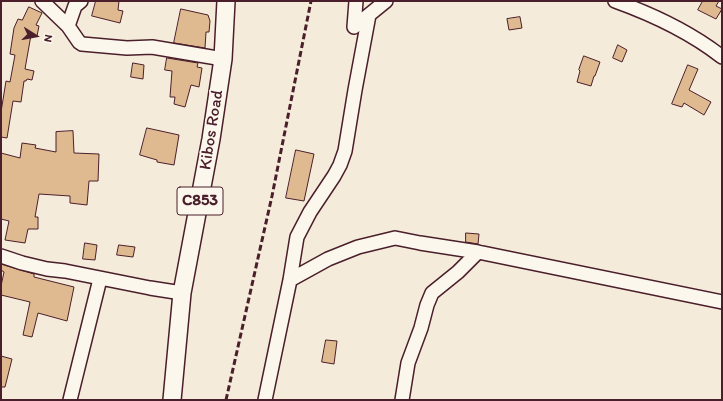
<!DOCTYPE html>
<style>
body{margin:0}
#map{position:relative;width:723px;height:401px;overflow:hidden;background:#f5ebda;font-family:Itim,sans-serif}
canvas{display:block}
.frame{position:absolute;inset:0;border:2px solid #4a1f2b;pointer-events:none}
.north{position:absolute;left:16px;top:16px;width:40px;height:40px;-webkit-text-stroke:3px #fbf7ec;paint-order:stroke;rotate:101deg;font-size:11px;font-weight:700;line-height:16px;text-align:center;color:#4a1f2b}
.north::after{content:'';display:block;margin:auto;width:14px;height:18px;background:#4a1f2b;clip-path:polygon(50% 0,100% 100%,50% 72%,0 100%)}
</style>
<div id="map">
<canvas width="723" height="401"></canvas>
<div class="frame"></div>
<div class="north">N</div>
</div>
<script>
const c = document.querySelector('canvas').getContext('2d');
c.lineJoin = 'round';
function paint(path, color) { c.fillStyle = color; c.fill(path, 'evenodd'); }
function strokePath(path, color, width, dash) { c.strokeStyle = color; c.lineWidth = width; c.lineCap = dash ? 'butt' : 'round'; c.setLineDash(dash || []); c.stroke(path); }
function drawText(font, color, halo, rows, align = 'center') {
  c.font = font + ' Itim,sans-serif'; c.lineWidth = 3.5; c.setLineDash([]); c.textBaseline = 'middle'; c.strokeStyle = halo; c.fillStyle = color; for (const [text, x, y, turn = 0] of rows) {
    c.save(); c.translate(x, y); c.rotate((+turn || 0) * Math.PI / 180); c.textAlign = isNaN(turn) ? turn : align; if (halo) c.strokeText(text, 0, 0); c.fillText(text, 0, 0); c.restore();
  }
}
const building = new Path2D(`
 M96,1H119L118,10L123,11L120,23L92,16Z
 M703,1H719L716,6L722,9L716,19L698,10Z
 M29,7L42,13L36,25L39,26L37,36L31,35L25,69L34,71L32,80L27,79L26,81H24L21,102L13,101L7,138L1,137V112L6,81L10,82L15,55L10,54L14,28L18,19L22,20Z
 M181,9L208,15L210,21L209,32H206L205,48L174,43Z
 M520,17L522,28L509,30L507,19Z
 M618,45L627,50L622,62L613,58Z
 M584,56L600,62L595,76H594L591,86L577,82L580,71L579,70Z
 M167,58L198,63L197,67L202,68L199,87L191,85L185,107L174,104L175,97H170L172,71L165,70Z
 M133,63L144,65L143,79L131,77Z
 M688,65L698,69L689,90L711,102L704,115L684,103L682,107L672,104Z
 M147,128L179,135L174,165L157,162V160L140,155Z
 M73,131L74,153L99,154L98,181H89L87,205L70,203V196L39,194L35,217H38V229H28L25,243L5,240L9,221L1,219V153L20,158L22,143L36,145L35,148L56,152V132Z
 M296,150L314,154L304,201L286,198Z
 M466,233L479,234L478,244L466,242Z
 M85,243L97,245L95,260L83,259Z
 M119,245L135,247L133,257L117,255Z
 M1,264L34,274V277L74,287L67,321L38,313L32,337L23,335L30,302L1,295V286L4,272L1,270Z
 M326,340L337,341L334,364L322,362Z
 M1,356L12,359L5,387H1Z`);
paint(building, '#dfba90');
strokePath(building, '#4a1f2b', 1);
const minor = new Path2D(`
 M42,1L68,26L79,42L82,44L127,48L152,47L223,59
 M615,1C654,15 690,32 722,57
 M68,26L75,6L81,1
 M354,27L386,1
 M354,27L356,1
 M1,256L22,263L47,269L65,271L150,288L182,293
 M290,280L328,259L358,247L395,238L420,243L478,252L722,302
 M70,400L100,279
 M265,400L290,280L297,237L310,212L334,176L340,165L345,151L355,90L369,15
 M402,400L408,363L421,328L427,305L432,293L458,272L478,252`);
const major = new Path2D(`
 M172,400L182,293L211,139L223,59L226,1`);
strokePath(minor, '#4a1f2b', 16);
strokePath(major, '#4a1f2b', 20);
strokePath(minor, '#fbf7ec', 13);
strokePath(major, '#fbf7ec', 17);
strokePath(new Path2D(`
 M226,400L272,196L311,1`), '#4a1f2b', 3, [6, 3]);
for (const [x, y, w] of [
 [200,201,46]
]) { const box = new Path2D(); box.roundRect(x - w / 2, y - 14, w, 28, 3); c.fillStyle = '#fbf7ec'; c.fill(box); strokePath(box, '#4a1f2b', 1); }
drawText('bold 16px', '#4a1f2b', null, [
 ["C853",200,201]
]);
drawText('17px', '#4a1f2b', '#fbf7ec', [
 ["Kibos Road",212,130,-81]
]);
</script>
